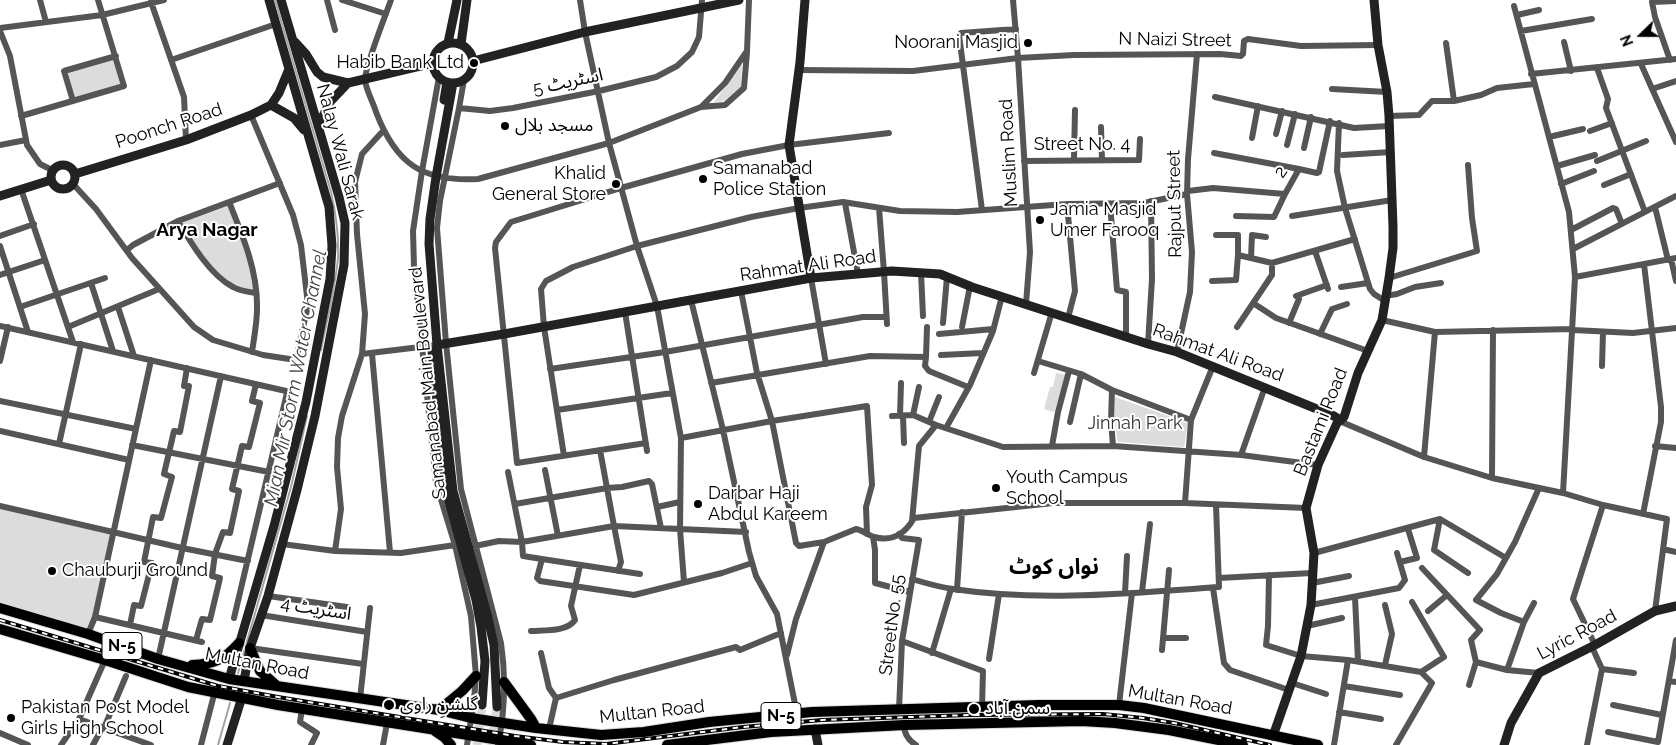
<!DOCTYPE html>
<meta charset="utf-8">
<style>
body{margin:0}
#map{position:relative;width:1676px;height:745px;overflow:hidden;background:#fff;font-family:Raleway,sans-serif}
canvas{display:block}
.north{position:absolute;left:1616px;top:10px;width:50px;height:50px;-webkit-text-stroke:4px #fff;paint-order:stroke;rotate:248deg;font-size:14px;font-weight:700;line-height:20px;text-align:center;color:#000}
.north::after{content:'';display:block;margin:auto;width:18px;height:22px;background:#000;clip-path:polygon(50% 0,100% 100%,50% 72%,0 100%)}
</style>
<div id="map">
<canvas width="1676" height="745"></canvas>
<div class="north">N</div>
</div>
<script>
const c = document.querySelector('canvas').getContext('2d');
c.lineJoin = 'round';
function paint(path, color) { c.fillStyle = color; c.fill(path, 'evenodd'); }
function strokePath(path, color, width, dash) { c.strokeStyle = color; c.lineWidth = width; c.lineCap = dash ? 'butt' : 'round'; c.setLineDash(dash || []); c.stroke(path); }
function drawText(font, color, halo, rows, align = 'center') {
  c.font = font + ' Raleway,"Noto Sans Arabic",sans-serif'; c.lineWidth = 4; c.setLineDash([]); c.textBaseline = 'middle'; c.strokeStyle = halo; c.fillStyle = color; for (const [text, x, y, turn = 0] of rows) {
    c.save(); c.translate(x, y); c.rotate((+turn || 0) * Math.PI / 180); c.textAlign = isNaN(turn) ? turn : align; if (halo) c.strokeText(text, 0, 0); c.fillText(text, 0, 0); c.restore();
  }
}
paint(new Path2D(`
 M116,56L124,86L73,101L64,71Z
 M742,64L741,87L724,101L714,102Z
 M232,198L253,272L255,292L234,286L212,267L177,221Z
 M1056,373L1066,375L1054,412L1044,409L1050,387H1053Z
 M1115,397L1188,423L1184,447L1118,442L1114,420Z
 M0,506L113,532L88,634L0,610Z`), '#dcdcdc');
strokePath(new Path2D(`
 M275,0L331,192C336,214 339,236 338,258C335,289 327,320 321,350
 M238,673L291,487L307,416
 M218,745L230,703`), '#a3a3a3', 2);
strokePath(new Path2D(`
 M477,745L482,705
 M491,745L497,707`), '#d9d9d9', 9, [9, 4.5]);
const primary = new Path2D(`
 M0,608L88,634L158,659L229,679L439,710L471,718L536,728L601,735L644,732L709,722L812,712L1039,705H1119L1144,708L1318,745
 M0,629L105,660L188,687L278,705L531,745
 M250,648L260,671L276,685
 M192,665C214,664 224,660 239,643
 M504,682L531,719L536,728
 M439,710L462,691L476,676
 M435,731L444,737L451,745
 M667,745L771,732L904,725L1081,721L1115,723L1169,730L1243,745`);
strokePath(primary, '#dbdbdb', 12);
strokePath(new Path2D(`
 M40,0L46,22
 M327,0L335,30
 M342,0L386,14
 M391,0C386,14 364,69 365,80C366,90 373,102 376,112C396,164 422,182 478,179L609,143L701,107L725,83L747,51L749,0
 M580,0L585,32L609,143L637,246L657,306L681,438L680,529L684,582
 M1013,0L1018,58L1030,252L1026,304
 M151,2L184,97L186,140
 M1514,6L1569,212L1575,277L1563,493
 M1517,15L1539,10
 M0,28L102,15L164,0
 M0,31L10,56L27,145L40,164L52,170
 M1521,31L1592,19
 M1564,42L1571,71
 M1446,43L1454,101
 M171,60L276,24
 M1670,60L1655,17L1652,2L1676,1
 M1641,64L1676,142
 M1597,68L1608,99L1606,108L1645,212
 M799,70L913,71L1018,58L1074,55L1220,54L1241,56L1243,54L1244,41L1248,39L1301,46L1378,45
 M1531,74L1676,59
 M439,77L422,171L413,231L414,267L436,483L455,545L471,616L476,676L474,700L467,745
 M1332,89L1387,92
 M1652,89L1676,81
 M1215,97L1354,128L1389,126
 M73,101L64,71L116,56
 M701,107L725,105L744,88L747,52
 M459,108L464,80
 M21,116L124,86L98,0
 M1389,116L1419,115L1432,101H1454L1481,95L1497,88L1534,84
 M1339,123L1337,171L1345,208L1370,289L1374,294L1385,301
 M1101,127L1102,160
 M383,131L362,154L355,182L357,234L365,314L362,354L437,345
 M1590,131L1612,123
 M1276,134L1282,111
 M1549,137L1583,129
 M1252,138L1258,106
 M0,145L26,140
 M1287,145L1295,114
 M1304,148L1311,117
 M1214,153L1299,169
 M1343,155L1391,152
 M1074,159L1075,110
 M1024,161L1139,160L1140,139
 M1597,161L1646,141
 M1557,166L1595,155
 M73,184L96,209L132,258L194,327L213,340L263,355L296,360L308,305L301,245L293,215L251,115
 M1561,184L1594,171
 M1604,185L1631,174
 M21,189L73,342
 M1188,191L1213,188L1285,194L1299,169L1317,173L1319,172L1330,121
 M229,202C243,236 258,272 257,309C257,323 254,338 252,352
 M845,203L858,274
 M1067,204L1075,291L1068,318
 M1110,204L1117,290L1126,292V337
 M1655,207L1668,260
 M879,208L884,272L887,324
 M982,210L959,35L961,33L1016,29
 M1236,216L1274,217L1285,194
 M1292,216L1392,200
 M178,221C191,243 210,275 233,287C240,291 248,292 256,293
 M1571,230L1613,208L1616,209L1622,224
 M1216,235H1238V255L1272,263L1355,239
 M0,236L34,224
 M0,246L28,332
 M1573,249L1676,196
 M127,250L133,245L178,221L280,183
 M1315,251L1328,289
 M1251,258L1252,235L1266,237
 M1671,259L1676,281
 M921,273L923,316
 M0,275L45,260
 M1575,277L1676,258
 M811,278L826,364
 M1389,278L1477,251L1472,218L1468,165
 M1212,281L1236,280L1238,255
 M91,283L113,351
 M1341,287L1368,283
 M741,291L757,373L772,421L796,543L799,546L824,542L856,529C862,530 868,535 874,537C893,542 905,534 914,518L1053,503H1185L1306,508
 M1296,296L1327,285
 M1385,296L1397,294L1415,287L1441,283
 M691,300L723,430L749,552L756,576L777,614L797,714
 M1253,303L1276,318L1368,351
 M20,307L105,278
 M118,307L134,356
 M625,312L647,451
 M1382,320L1435,332L1573,329
 M943,323L947,277
 M1289,323L1299,299
 M0,326L286,391L287,393L234,618
 M68,327L159,289
 M962,327L970,286
 M1237,327L1272,275V263
 M1573,330L1633,333L1676,328
 M939,334L993,329
 M1320,334L1332,309L1347,304
 M1148,344L1152,279L1151,201
 M1177,352L1190,292L1192,252L1187,194L1188,159L1197,54
 M372,354L390,552
 M941,355L983,353
 M926,357L927,327
 M0,361L8,327
 M1038,361L1081,374L1112,390L1191,420
 M1602,366L1603,332
 M550,369L665,352L863,317H886
 M1034,373L1052,312
 M711,383L870,356L926,357L925,366L929,371L968,387
 M1112,390L1111,421L1113,446L1241,455L1318,465
 M0,401L136,429
 M557,410L672,393
 M913,415L919,387
 M892,416L913,415L936,425
 M900,416L901,383
 M903,416L904,443
 M1340,420L1344,423L1424,457L1492,478L1563,493L1603,505L1667,519L1655,611
 M929,422L939,397
 M1070,422L1081,374
 M946,428L970,385L993,331L1002,296
 M0,431L129,460
 M681,438L772,421L867,406L872,485L866,507L867,534
 M646,443L517,463L495,248L496,242L511,222L621,188L742,154L789,145L889,133
 M59,444L81,344
 M132,445L269,472
 M1052,446L1058,412L1069,371
 M1655,446L1676,448
 M1241,455L1265,387
 M564,456L544,327L541,289L546,281L573,267L637,246L751,217L799,208L843,202L900,211L957,212L1067,204L1144,203L1187,194
 M1424,457L1435,332
 M545,470L558,536
 M508,472L522,542L614,526L600,450
 M1492,478L1493,330
 M1185,503L1191,420L1213,366
 M515,504L607,488L622,487L649,481L652,484L661,528
 M0,506L182,548L248,561
 M657,507L680,502
 M1643,514L1661,422V407L1644,264
 M1440,519L1434,550L1468,573
 M912,521L919,446L936,425L1003,447L1113,446
 M873,537L875,550V583L910,592
 M282,544L335,551L401,553L455,545
 M475,546L499,541L522,542L523,556L542,559
 M1663,549L1676,552
 M335,551L341,509L337,467L338,438L342,416L362,354
 M1314,553L1440,519L1506,558
 M1400,562L1417,558L1408,529
 M1422,568L1480,630L1471,640L1476,662L1469,685
 M618,571L621,562L614,526L746,532
 M640,574L542,559L537,578L540,581L634,595L722,573L752,563
 M1269,575L1268,626L1266,645L1301,656L1348,660L1421,672L1432,683L1396,745
 M1219,578L1312,573
 M912,579C925,583 939,587 953,589C1039,602 1133,593 1219,587L1216,505
 M1312,583L1349,576
 M1213,588L1224,663L1230,670L1289,690
 M957,590L962,512
 M1142,592L1150,524
 M1125,593L1127,556
 M268,596L347,607
 M1355,597L1358,661
 M1412,602L1444,657L1421,672
 M1311,605L1399,588L1405,580L1397,553
 M1385,605L1392,634L1385,665
 M1428,611L1447,595
 M261,615L367,632
 M95,617L202,642
 M1524,622L1501,613L1476,600L1497,574L1515,542L1539,488
 M130,625L134,605L141,606L152,563L144,562L153,517L161,518L172,477L164,474L174,431L180,432L189,386H184L187,368
 M1307,626L1342,618
 M531,631C545,630 567,632 575,620L571,606L580,565
 M88,634L95,617L151,360
 M1163,638H1186
 M196,640L202,619L210,620L220,578L212,576L215,554L223,532L230,533L239,491L232,489L242,446L249,447L260,403L252,401L256,384
 M902,641L983,671L982,708
 M1595,645L1573,599L1603,505
 M250,648L363,664
 M1162,650L1169,570
 M541,653L549,688L556,698
 M932,653L951,589
 M787,655L796,619L824,542
 M158,659L221,376
 M989,659L999,594
 M1476,662L1507,670L1539,673
 M1602,669L1634,673
 M1507,670L1524,622L1534,603
 M1669,681L1676,682
 M1292,683L1326,694
 M1344,686L1400,695
 M360,699L370,608
 M1119,705L1132,593
 M1613,705L1662,715
 M302,709L300,722L317,733L311,745
 M899,710L902,641L919,540L902,538L899,534
 M1339,712L1381,719
 M79,719L151,745
 M904,725C904,734 908,740 916,745
 M104,728L126,676
 M549,729L556,698L614,680L736,647L740,650L781,633
 M1608,732L1658,742L1676,640
 M0,733L28,745
 M61,745L79,719L105,660
 M93,745L102,728
 M201,745L215,691
 M383,745L387,723
 M498,745C505,711 506,677 501,643L461,489L446,343L437,228L440,201L459,108L490,111L513,108L599,91L656,77L677,66L692,52L699,37L702,0
 M1334,745L1348,660
 M1587,745L1602,669L1592,647`), '#555', 6);
strokePath(new Path2D(`
 M805,0L800,62L789,145L811,278
 M295,42L306,54L317,72L323,77L348,83L433,63
 M433 63a20 20 0 1 1 40 0a20 20 0 1 1-40 0Z
 M448,43L457,0
 M461,44L467,0
 M473,61L585,32L739,0
 M453,83L436,177L430,219L429,244L437,345L453,491L488,618L494,645L497,707
 M444,100L447,82
 M271,105L294,118L304,130
 M318,126L330,102L348,83
 M51 177a12 12 0 1 1 24 0a12 12 0 1 1-24 0Z
 M75,174L186,140L251,115L271,105L279,93L289,69
 M0,196L51,180
 M437,345L504,334L811,278L892,271L940,274L972,287L1148,344L1177,352L1334,416L1340,420
 M432,351L446,490L476,600L481,627L485,661L482,705
 M229,679L274,526L306,402L330,279L332,246L329,207L269,0
 M244,681L250,648L268,596L297,490L315,416L344,265L345,223L339,197L281,0
 M815,729L818,745
 M1273,736L1301,656L1311,605L1314,553L1306,508L1318,465L1337,423L1344,417L1358,373L1382,320L1389,278L1393,248V227L1389,116L1387,92L1378,45L1374,0
 M227,745L242,697
 M1504,745L1511,723L1539,673L1595,645L1655,611L1676,606`), '#222', 9);
strokePath(primary, '#000', 10);
const rail = new Path2D(`
 M0,620L218,686L278,697L515,736L563,742L606,744L743,727L822,720L969,715L1103,714L1143,718L1174,723L1270,745`);
strokePath(rail, '#000', 4);
strokePath(rail, '#fff', 2, [5.5]);
for (const [x, y, r, color] of [
 [1028,43,5,"#000"],
 [474,63,5,"#000"],
 [505,126,5,"#000"],
 [703,179,5,"#000"],
 [616,184,5,"#000"],
 [1040,220,5,"#000"],
 [996,488,5,"#000"],
 [698,504,5,"#000"],
 [52,571,5,"#000"],
 [389,705,6,"#000"],
 [974,709,6,"#000"],
 [11,718,5,"#000"]
]) { const dot = new Path2D(); dot.arc(x, y, r, 0, 2 * Math.PI); c.fillStyle = color; c.fill(dot); strokePath(dot, '#fff', 2); }
for (const [x, y, w] of [
 [122,646,40],
 [781,716,40]
]) { const box = new Path2D(); box.roundRect(x - w / 2, y - 13.5, w, 27, 4); c.fillStyle = '#fff'; c.fill(box); strokePath(box, '#000', 1); }
drawText('bold 16px', '#000', null, [
 ["N-5",122,646],
 ["N-5",781,716]
]);
drawText('18px', '#000', '#fff', [
 ["N Naizi Street",1175,40,1],
 ["اسٹریٹ 5",568,82,-12],
 ["Poonch Road",169,126,-18],
 ["Street No. 4",1082,145],
 ["Nalay Wali Sarak",340,152,75],
 ["Muslim Road",1009,153,-93],
 ["2",1281,172,-56],
 ["Rajput Street",1175,204,-91],
 ["Rahmat Ali Road",808,266,-8],
 ["Rahmat Ali Road",1218,353,20],
 ["Samanabad Main Boulevard",428,383,-96],
 ["Bastami Road",1321,422,-68],
 ["اسٹریٹ 4",316,609,9],
 ["StreetNo. 55",892,625,-83],
 ["Lyric Road",1577,635,-28],
 ["Multan Road",257,664,11],
 ["Multan Road",1180,700,10],
 ["Multan Road",652,712,-6]
]);
drawText('18px', '#000', '#fff', [
 ["Noorani Masjid",1018,43,"right"],
 ["Habib Bank Ltd",464,63,"right"],
 ["مسجد بلال",515,126],
 ["Samanabad",713,169],
 ["Police Station",713,190],
 ["Khalid",606,174,"right"],
 ["General Store",606,195,"right"],
 ["Jamia Masjid",1050,210],
 ["Umer Farooq",1050,231],
 ["Youth Campus",1006,478],
 ["School",1006,499],
 ["Darbar Haji",708,494],
 ["Abdul Kareem",708,515],
 ["Chauburji Ground",62,571],
 ["گلشنِ راوی",400,705],
 ["Pakistan Post Model",21,708],
 ["Girls High School",21,729],
 ["سمن آباد",985,709]
], 'left');
drawText('18px', '#333', '#fff', [
 ["Jinnah Park",1135,424]
]);
drawText('bold 19px', '#000', '#fff', [
 ["Arya Nagar",207,230]
]);
drawText('italic 19px', '#444', '#fff', [
 ["Mian Mir Storm Water Channel",296,378,-79]
]);
drawText('bold 22px', '#000', '#fff', [
 ["نواں کوٹ",1054,567]
]);
</script>
